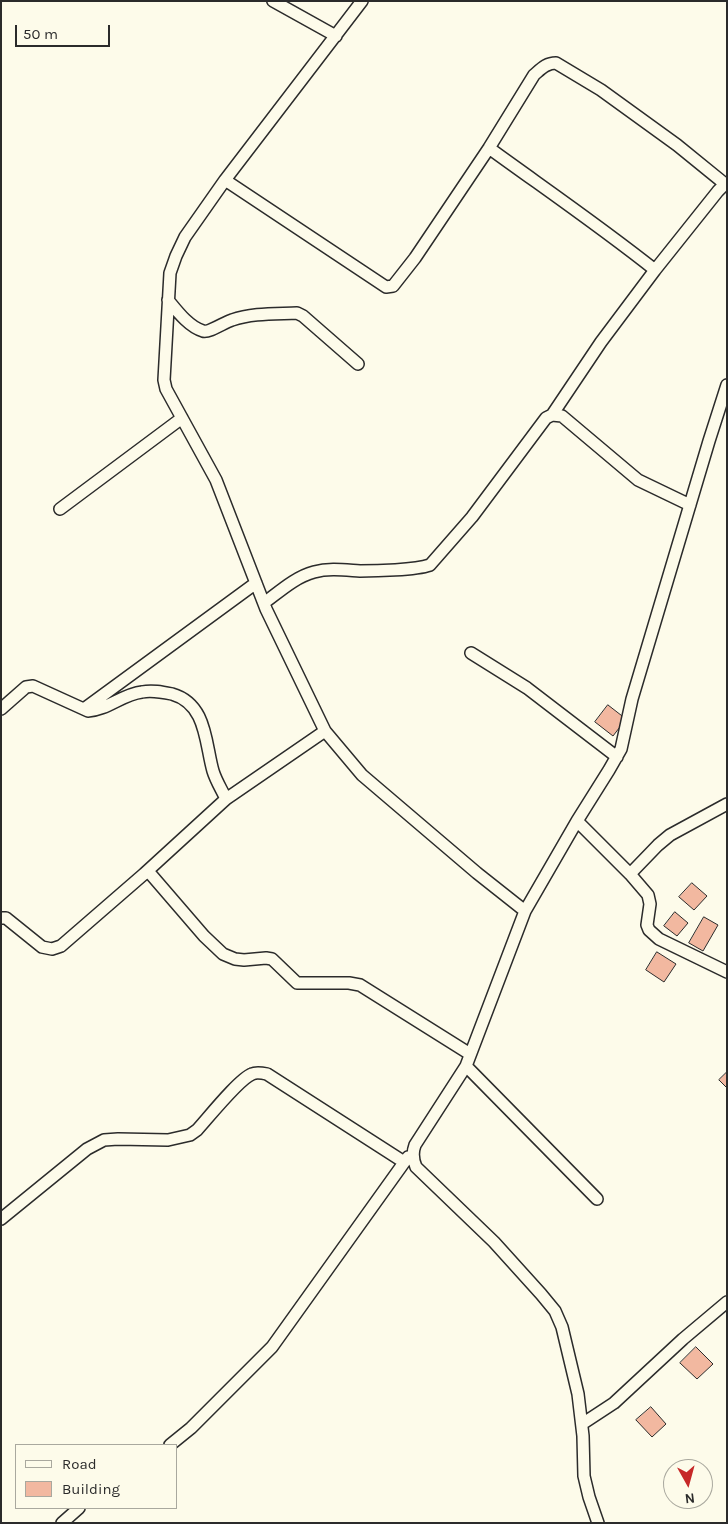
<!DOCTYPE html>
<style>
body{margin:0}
#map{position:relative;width:728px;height:1524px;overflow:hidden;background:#fdfbea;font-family:Karla,sans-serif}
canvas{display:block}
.frame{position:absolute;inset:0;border:2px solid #2b2b2b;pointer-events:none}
.legend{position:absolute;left:15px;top:1444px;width:162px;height:65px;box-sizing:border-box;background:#fdfbea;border:1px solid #a9a89e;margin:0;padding:6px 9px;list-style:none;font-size:15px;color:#2b2b2b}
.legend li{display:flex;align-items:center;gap:10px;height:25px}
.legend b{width:25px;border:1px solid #a9a89e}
.north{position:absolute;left:663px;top:1459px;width:50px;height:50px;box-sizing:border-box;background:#fdfbea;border:1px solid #a9a89e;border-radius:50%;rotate:173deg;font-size:14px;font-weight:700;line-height:20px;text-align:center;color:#2b2b2b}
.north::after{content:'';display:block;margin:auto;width:18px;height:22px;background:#c62828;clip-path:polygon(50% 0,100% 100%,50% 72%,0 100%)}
.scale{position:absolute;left:15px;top:25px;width:95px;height:22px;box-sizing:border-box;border:2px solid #2b2b2b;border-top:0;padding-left:6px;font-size:15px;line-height:18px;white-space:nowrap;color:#2b2b2b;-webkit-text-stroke:4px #fdfbea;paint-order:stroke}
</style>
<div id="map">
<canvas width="728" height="1524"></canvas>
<div class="frame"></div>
<ul class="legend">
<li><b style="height:6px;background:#fdfbea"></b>Road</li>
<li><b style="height:14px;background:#f2b8a0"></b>Building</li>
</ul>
<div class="north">N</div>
<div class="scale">50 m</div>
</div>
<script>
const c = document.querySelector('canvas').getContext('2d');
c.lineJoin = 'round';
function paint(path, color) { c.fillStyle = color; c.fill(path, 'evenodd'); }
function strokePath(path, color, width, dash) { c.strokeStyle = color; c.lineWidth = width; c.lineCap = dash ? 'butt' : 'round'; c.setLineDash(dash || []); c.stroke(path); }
const building = new Path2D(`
 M608,705L626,719L613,736L595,722Z
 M692,883L707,896L694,910L679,897Z
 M675,912L688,923L677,936L664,926Z
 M704,917L718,925L703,951L689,943Z
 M657,952L676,964L664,982L646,970Z
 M727,1072V1088L719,1080Z
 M696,1347L713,1364L697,1379L680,1363Z
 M651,1407L666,1424L652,1437L636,1420Z`);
paint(building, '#f2b8a0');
strokePath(building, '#2b2b2b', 1);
const minor = new Path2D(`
 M273,1L336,36
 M362,1L225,180L185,237L176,256L170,273L164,380L166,389L216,480L266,609L325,731L362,775L477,873L525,911
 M489,148C544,188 601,227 655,270
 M225,180L386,287L393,286L415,258L489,148L534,75C541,69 546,63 556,63L601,90L677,145L725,184
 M168,300C177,311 189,327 203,331C209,333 225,322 232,320C252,313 275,314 297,313L303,316L358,364
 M552,415L601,342L655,270L718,191L725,184H727
 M60,509L182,418
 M264,603C279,592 295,577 314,572C329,568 344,570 360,571C376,571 415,570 430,565L472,517L546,418L552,415L562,416L638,480L690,505
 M471,653L527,688L617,757
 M1,709L26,687L33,686L88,711C107,710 123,694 142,692C152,690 162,692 172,694C207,704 205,743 213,771C216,781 222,790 226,799
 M84,709L256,583
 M577,821L630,874L648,895L650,904L647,925L649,930L659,939L727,972
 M148,871L204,936L223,954L235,959L244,960L266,958L272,959L297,983H349L360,985L470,1054
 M630,874L658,845L670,835L727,804
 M1,918H6L42,947L52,949L61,946L144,874L226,799L325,731
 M466,1066L597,1199
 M1,1219L87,1149L104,1140L118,1139L168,1140L190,1135L197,1130C208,1118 239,1079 252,1074C256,1072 262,1073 267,1074L404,1162
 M582,1424L614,1403L683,1339L727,1302
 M170,1445L191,1428L272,1347L408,1157
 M62,1523L79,1508
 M598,1523L589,1497L584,1476L583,1436L578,1394L562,1327L555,1311L541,1294L494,1242L416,1167C413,1160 412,1153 415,1145L466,1066L525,911L577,821L609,770L621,749L632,699L709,441L727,385`);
strokePath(minor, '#2b2b2b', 14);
strokePath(minor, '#fdfbea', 11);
</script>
